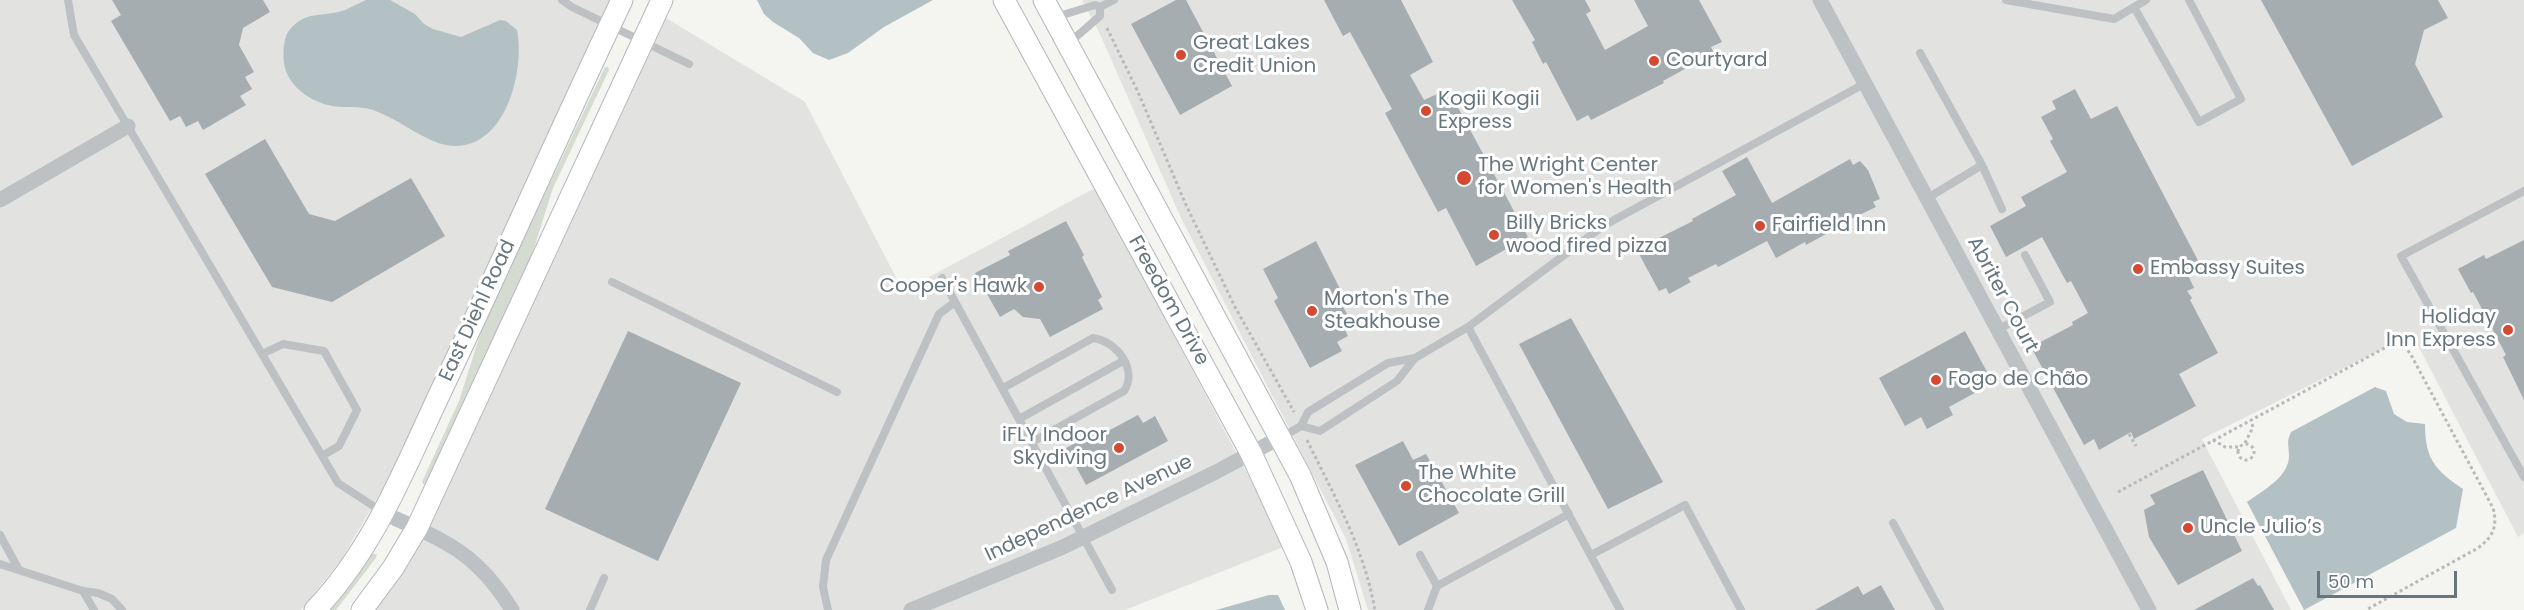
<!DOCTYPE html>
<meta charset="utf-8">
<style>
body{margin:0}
#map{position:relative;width:2524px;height:610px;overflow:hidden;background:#f4f4f1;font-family:Poppins,sans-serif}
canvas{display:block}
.scale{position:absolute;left:2317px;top:571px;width:140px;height:27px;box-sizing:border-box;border:3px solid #66767f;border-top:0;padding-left:8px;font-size:18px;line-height:21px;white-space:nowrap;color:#66767f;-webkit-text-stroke:4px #fff;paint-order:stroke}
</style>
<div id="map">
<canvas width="2524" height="610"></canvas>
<div class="scale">50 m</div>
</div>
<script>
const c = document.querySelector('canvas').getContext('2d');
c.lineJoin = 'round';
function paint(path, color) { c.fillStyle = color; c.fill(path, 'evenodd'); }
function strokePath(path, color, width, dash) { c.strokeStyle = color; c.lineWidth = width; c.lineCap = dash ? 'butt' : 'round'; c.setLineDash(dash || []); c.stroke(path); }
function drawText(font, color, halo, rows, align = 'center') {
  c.font = font + ' Poppins,sans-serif'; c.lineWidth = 6; c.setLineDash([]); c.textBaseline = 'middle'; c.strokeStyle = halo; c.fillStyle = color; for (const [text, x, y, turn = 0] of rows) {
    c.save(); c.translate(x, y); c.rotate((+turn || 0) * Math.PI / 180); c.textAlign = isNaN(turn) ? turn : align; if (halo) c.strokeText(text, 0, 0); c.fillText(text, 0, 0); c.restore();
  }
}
paint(new Path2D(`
 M0,0H610L392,473L341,560L301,610H0Z
 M1082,0H2524V533L2518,537L2412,334L2202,439L2291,610H1368L1346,539L1181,218L1099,32Z
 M666,18L805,102L903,291L1095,188L1286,546L1125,610H374L407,565L437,510Z`), '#e2e3e1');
paint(new Path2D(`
 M605,67H608L609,70L553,188L529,264L427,484L424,485L422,482L459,401L484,322Z
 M372,554H377L376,558L336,610H328Z`), '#d6dbd2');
paint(new Path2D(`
 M366,0H390L415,14L424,24L433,29L461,37L500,20L506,21L517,30C526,76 501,163 438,143C416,135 396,118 373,110C358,105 342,109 328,105C307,100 287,84 284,63C283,54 283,40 288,32C305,9 323,18 345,10C352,7 359,3 366,0Z
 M757,0H933L884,27L848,53L829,60L813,53L799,38L773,22L764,14Z
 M2375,387L2386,391L2394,414L2407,422L2425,424C2425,459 2435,470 2463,489L2456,528L2304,610L2247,502C2262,491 2289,477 2289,456C2289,445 2286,442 2291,432Z
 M1269,595H1278L1285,610H1216Z`), '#b4c1c4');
paint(new Path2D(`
 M112,0H263L270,12L243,28L239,45L254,72L245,77L252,89L240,96L246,105L203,130L198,121L186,127L180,116L170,121L111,21L121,15Z
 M1176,0H1186L1232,86L1180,115L1131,24Z
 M1324,0H1401L1433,62L1410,75L1424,100L1448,89L1528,237L1476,266L1446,208L1438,212L1385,113L1392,109L1350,32L1343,36Z
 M1512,0H1585L1591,11L1586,14L1605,50L1648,26L1634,0H1699L1722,42L1711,47L1714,53L1663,81L1664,83L1591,120L1588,115L1577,121L1546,62L1543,64L1532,42L1535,40Z
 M2261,0H2438L2448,18L2424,30L2415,64L2443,117L2352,166Z
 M2075,89L2091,119L2117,106L2202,268L2188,275L2194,288L2187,291L2192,298L2190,300L2218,353L2179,374L2196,406L2134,439L2131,432L2099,450L2094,439L2084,445L2031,347L2073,325L2072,322L2088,313L2071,281L2067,283L2042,237L2006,257L1990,226L2026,206L2021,197L2067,172L2050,141L2053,139L2041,117L2056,109L2052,101Z
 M265,139L309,214L335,221L411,178L445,236L332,302L272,287L205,174Z
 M1747,157L1772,203L1850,159L1853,165L1860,161L1868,170L1880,199L1873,202L1876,207L1826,231L1828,233L1806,245L1805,242L1776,258L1767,241L1718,267L1716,264L1688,278L1691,282L1669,294L1666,288L1659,291L1639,254L1645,250L1643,246L1693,221L1692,219L1736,195L1722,171Z
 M1066,221L1084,255L1082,257L1102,297L1098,300L1103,309L1050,337L1040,319L1023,317L1014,309L1000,317L975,273L1010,255L1008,251Z
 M2524,240V400L2503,357L2506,355L2473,292L2471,293L2458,269L2484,255L2486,259Z
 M1316,241L1342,293L1337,296L1351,321L1343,326L1348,336L1337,342L1342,351L1310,368L1274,301L1278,298L1263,269Z
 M1571,318L1663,482L1608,509L1519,344Z
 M628,331L741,383L658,561L545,509Z
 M1965,331L1993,383L1949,407L1953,415L1927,429L1921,417L1905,426L1879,378Z
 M1138,415L1143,423L1155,416L1168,441L1086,485L1066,448L1106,427L1108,431Z
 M1403,441L1413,460L1426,454L1459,513L1399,546L1355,465Z
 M2203,470L2242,551L2178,585L2149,537L2144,510L2155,504L2150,495Z
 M2253,578L2258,586L2260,585L2274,610H2194Z
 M1881,585L1895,610H1815L1858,586L1863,595Z`), '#a6adb1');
const secondary = new Path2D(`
 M1004,0L1251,453L1301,562L1317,610
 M1044,0L1300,475L1337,562L1350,610
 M315,610C374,549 405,467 441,391C503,261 560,130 622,0
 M362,610L393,568L417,528L662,0`);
strokePath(secondary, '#b2b7ba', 23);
strokePath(new Path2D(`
 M1107,28L1138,92L1186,205L1235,307L1294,412
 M2129,434L2136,446
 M1307,440C1335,498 1363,545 1375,610
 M2213,440L2225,447H2238
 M2245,443L2253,427L2251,420
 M2238 452a8 8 0 1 1 16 0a8 8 0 1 1-16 0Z
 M2118,492L2392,344H2402L2410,353L2493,508C2498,526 2493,537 2478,548L2366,610`), '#b7babc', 3, [3, 3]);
strokePath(new Path2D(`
 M68,0L74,35L338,483L381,511
 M562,0L572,7L689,64
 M2006,0L2114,19L2146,0
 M2134,7L2199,122L2241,99L2189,0
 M1056,17L1095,5L1100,7L1114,0
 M1069,43L1100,16V7
 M1920,53L1982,165L2002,209
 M2524,191L2401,256L2524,477
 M1926,199L1982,165
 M942,278L1112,590
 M612,282L837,392
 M1468,327L1620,610
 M1997,330L2050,302L2025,255
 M262,354L283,344L324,351L357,410L339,446L322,456
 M1003,388L1093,338C1117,341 1138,370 1124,391L1032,442
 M1019,419L1123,361
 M1301,426L1320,431L1397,381L1415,358
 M1282,437L1301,426L1308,412L1388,363L1415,358L1468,327L1603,226L1864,84
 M1893,523L1940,610
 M0,535L19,570
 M1420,555L1437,586
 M1591,555L1685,505L1741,610
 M0,564L83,591L98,593L112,599L122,610
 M83,591L94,610
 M590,610L604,578
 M828,610L823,587L826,560L939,314L955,302
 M1428,610L1437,586L1569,514`), '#bdc1c4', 8);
strokePath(new Path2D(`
 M1820,0L2149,610
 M0,200L128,126
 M383,513C443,540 476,551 512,610
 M911,610L1063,547L1216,472L1281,437`), '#bdc1c4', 15);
strokePath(secondary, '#fff', 21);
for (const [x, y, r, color] of [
 [1181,55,6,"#d44931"],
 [1654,61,6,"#d44931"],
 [1426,111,6,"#d44931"],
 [1464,178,8,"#d44931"],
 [1760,226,6,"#d44931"],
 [1494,235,6,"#d44931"],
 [2138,269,6,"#d44931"],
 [1039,287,6,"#d44931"],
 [1312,311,6,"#d44931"],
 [2508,330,6,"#d44931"],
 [1936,380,6,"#d44931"],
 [1119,448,6,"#d44931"],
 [1406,486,6,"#d44931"],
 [2188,528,6,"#d44931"]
]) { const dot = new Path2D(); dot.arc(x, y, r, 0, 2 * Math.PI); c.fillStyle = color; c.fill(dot); strokePath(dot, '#fff', 2); }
drawText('20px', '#66767f', '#fff', [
 ["Great Lakes",1193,44],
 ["Credit Union",1193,67],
 ["Courtyard",1666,61],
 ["Kogii Kogii",1438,100],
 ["Express",1438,123],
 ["The Wright Center",1478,166],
 ["for Women's Health",1478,189],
 ["Billy Bricks",1506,224],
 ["wood fired pizza",1506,247],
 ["Fairfield Inn",1772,226],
 ["Embassy Suites",2150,269],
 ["Cooper's Hawk",1027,287,"right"],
 ["Morton's The",1324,300],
 ["Steakhouse",1324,323],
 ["Holiday",2496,318,"right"],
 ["Inn Express",2496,341,"right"],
 ["Fogo de Chão",1948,380],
 ["iFLY Indoor",1107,436,"right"],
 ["Skydiving",1107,459,"right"],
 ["The White",1418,474],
 ["Chocolate Grill",1418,497],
 ["Uncle Julio’s",2200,528]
], 'left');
drawText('20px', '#66767f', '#fff', [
 ["Abriter Court",2002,295,62],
 ["Freedom Drive",1168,301,61],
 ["East Diehl Road",478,311,-65],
 ["Independence Avenue",1089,509,-25]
]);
</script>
